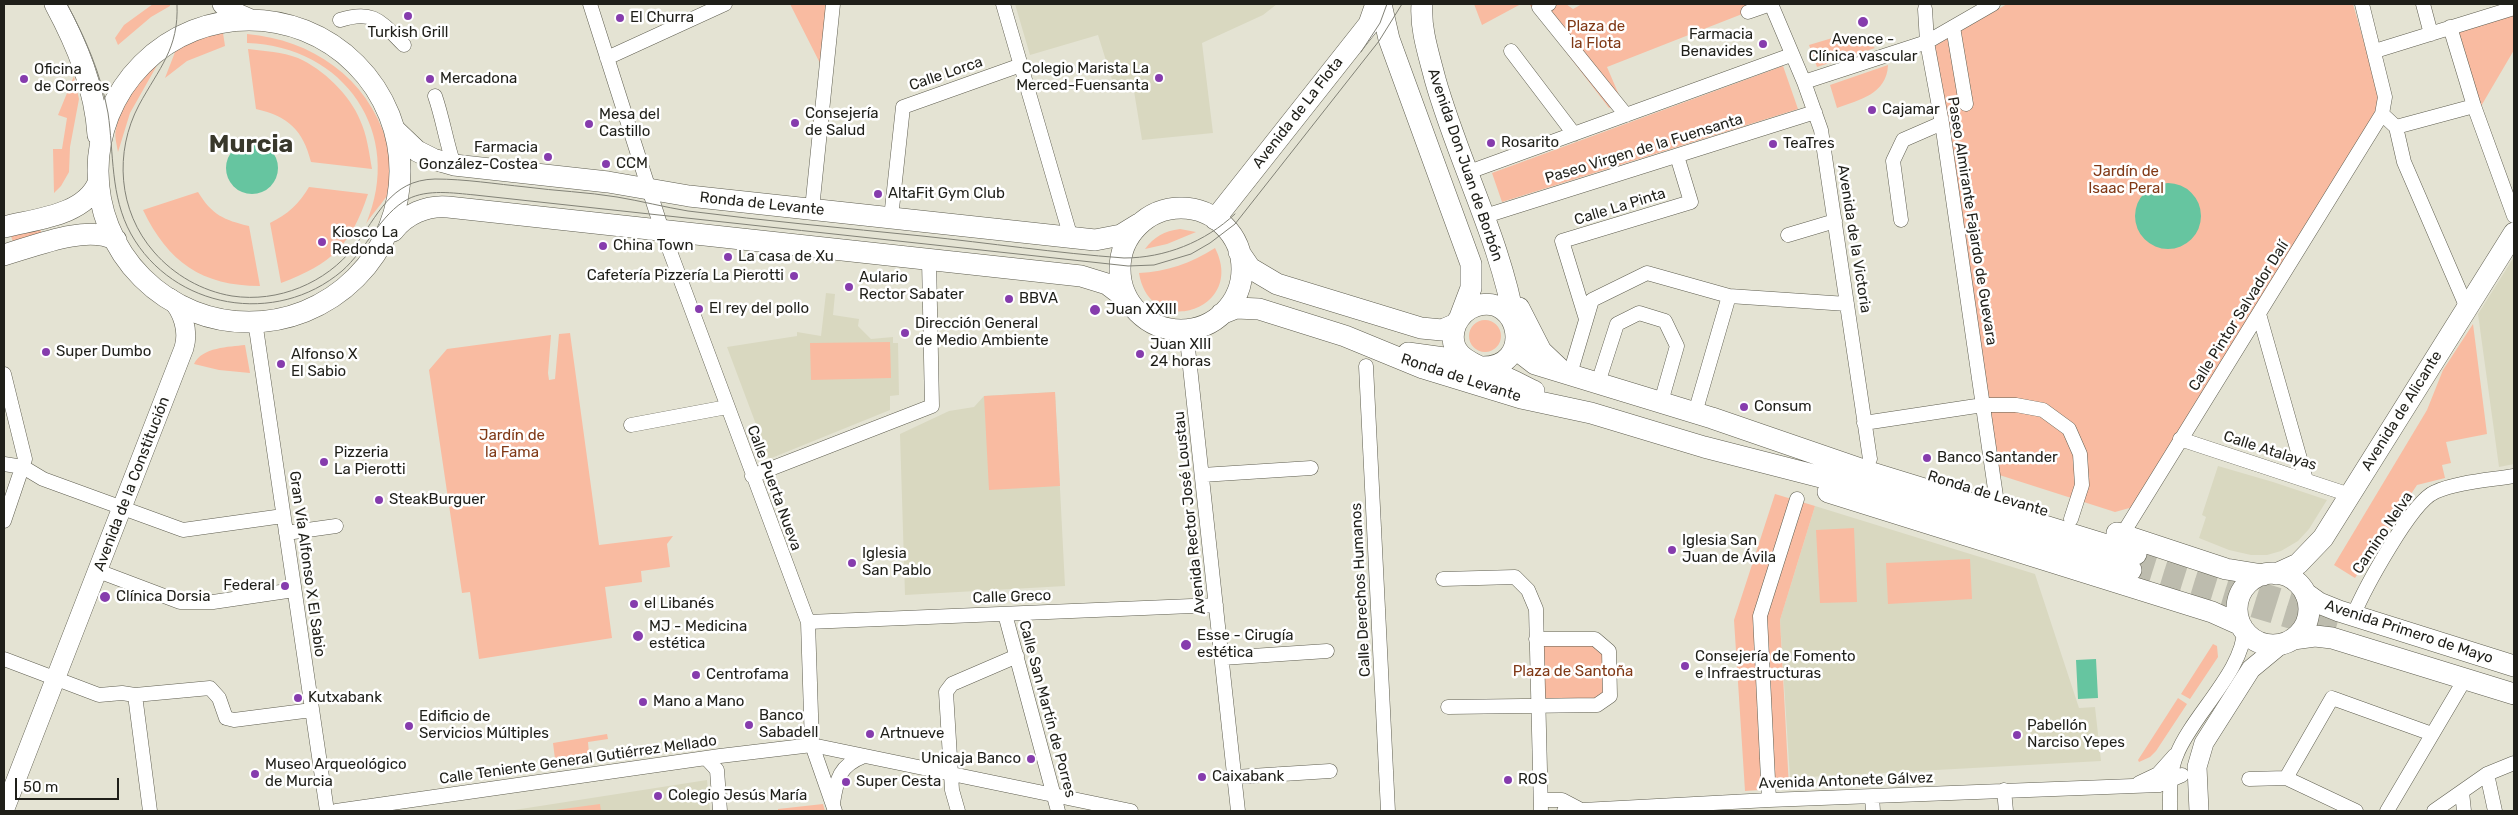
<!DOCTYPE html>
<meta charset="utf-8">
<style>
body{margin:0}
#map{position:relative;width:2518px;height:815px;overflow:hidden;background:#e4e3d3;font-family:Rubik,sans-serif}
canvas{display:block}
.frame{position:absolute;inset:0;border:5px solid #1f1f19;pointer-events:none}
.scale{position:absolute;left:15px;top:778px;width:104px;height:22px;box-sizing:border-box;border:2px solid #1f1f19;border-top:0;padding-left:6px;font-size:15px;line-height:18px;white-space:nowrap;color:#1f1f19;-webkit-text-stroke:4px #fff;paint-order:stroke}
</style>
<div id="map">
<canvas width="2518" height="815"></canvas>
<div class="frame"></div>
<div class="scale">50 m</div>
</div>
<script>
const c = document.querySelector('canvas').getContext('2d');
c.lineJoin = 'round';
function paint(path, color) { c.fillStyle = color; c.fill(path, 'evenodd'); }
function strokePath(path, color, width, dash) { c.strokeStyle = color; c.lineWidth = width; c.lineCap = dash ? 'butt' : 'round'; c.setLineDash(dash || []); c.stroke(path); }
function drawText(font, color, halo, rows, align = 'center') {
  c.font = font + ' Rubik,sans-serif'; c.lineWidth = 5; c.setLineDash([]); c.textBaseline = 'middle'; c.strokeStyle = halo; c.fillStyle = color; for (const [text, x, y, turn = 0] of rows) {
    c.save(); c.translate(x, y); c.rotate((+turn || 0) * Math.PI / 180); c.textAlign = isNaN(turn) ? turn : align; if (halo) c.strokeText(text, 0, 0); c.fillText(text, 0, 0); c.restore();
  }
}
paint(new Path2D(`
 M1015,4H1277L1263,15L1202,43L1213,133L1142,140L1133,85L1114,86L1098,35L1030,55Z
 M2514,257V464L2499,467L2478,314Z
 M826,293L835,294L833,315L859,319L858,326L871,339L893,337V343H898L899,395L890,396V410L769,459L727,347L797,336V332L821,336Z
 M1055,392L1065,586L905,595L900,434L949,411L974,407L984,396Z
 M2218,466L2273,482L2327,500L2309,529L2298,541L2281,551L2267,555H2251L2229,550L2199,538L2206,517L2202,515Z
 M1815,506L2035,574L2079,708L2095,707L2101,761L1790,778L1780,620Z
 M707,780L710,811H508Z`), '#d9d8c0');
paint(new Path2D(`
 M153,4H170V6L151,17L118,45L115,38L124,25Z
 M790,4H833L827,77Z
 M1474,4H1521L1482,25Z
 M1529,4H1566L1573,9L1582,4H1759L1760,7L1607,67L1622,102L1609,108Z
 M2007,4H2353L2376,84L2379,104L2372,121L2133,507L2115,512L1990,472L1928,50Z
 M2514,8V50L2477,113L2450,27Z
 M223,33L225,46L187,61L165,78L177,47L200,37Z
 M247,34C312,40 367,77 387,142C391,155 396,173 393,187C392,191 370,217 366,224C405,133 344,46 247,43Z
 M1851,35L1863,38L1875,48L1817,67L1809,45L1839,36Z
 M248,49C265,51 282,52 298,58C323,69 350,95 360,120C367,135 369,152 372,169L311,162C303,130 288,116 256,109Z
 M160,60L130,113L118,152C117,145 114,136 116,129C121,102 141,78 160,60Z
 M1888,65C1887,94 1859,100 1837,108L1830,85Z
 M1783,66L1798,109L1502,202L1492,173Z
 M74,76L79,99L70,147L69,172L61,186L54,193L53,149H62L67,118L58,115Z
 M309,187L368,194C351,245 332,264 281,283L270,223C288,214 299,204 309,187Z
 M198,192C212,215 224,220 249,226L260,286C202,286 168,262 143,210Z
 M40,229L42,234L13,242L11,236Z
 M1180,229L1196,232L1167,244L1145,249C1154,237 1164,231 1180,229Z
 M1215,248C1247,310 1150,341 1139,273C1166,272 1192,263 1215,248Z
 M1469 336a16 16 0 1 1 32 0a16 16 0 1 1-32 0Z
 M2473,324L2487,434L2446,442L2451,463L2442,465L2445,478L2417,485L2355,578L2334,565L2427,410L2443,370Z
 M570,333L599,545L673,536L667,544L670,567L641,571L642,582L605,587L612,638L479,659L470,592L462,593L429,370L447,349L551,335L548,373L549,380L555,379L559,334Z
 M890,342L891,378L811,380L810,343Z
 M245,345L250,373L219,370L194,364C202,347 229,347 245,345Z
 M1055,392L1060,486L989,490L984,396Z
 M1775,494L1815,506L1780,620L1789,788L1745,791L1734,620Z
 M1854,528L1857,602L1820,603L1816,530Z
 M1970,559L1972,599L1888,604L1886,563Z
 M1536,639H1595L1609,651L1610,696L1538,706Z
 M2213,644L2217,646L2218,657L2190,699L2181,694Z
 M2178,698L2187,704L2156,751L2150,757L2139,762L2138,760Z
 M607,734L608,739L588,742L589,754L555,759L553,743Z
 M600,804L601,811H548Z
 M823,804L825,811H778V809Z`), '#f9bba1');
paint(new Path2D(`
 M226 168a26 26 0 1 1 52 0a26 26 0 1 1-52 0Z
 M2135 216a33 33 0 1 1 66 0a33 33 0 1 1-66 0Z
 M2096,659L2098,698L2078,699L2076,660Z`), '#66c5a0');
strokePath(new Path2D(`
 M2136,554L2332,615
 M2131,570L2343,634`), '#bdbcae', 21, [21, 11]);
const street = new Path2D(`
 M590,4L662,230L808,622L812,745L835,811
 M1003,4L1071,238
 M1549,4L1539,7L1626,115
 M1771,4L1804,82L1821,130L1870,459
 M2423,4L2431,34
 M1925,9L1927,42L1942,123L1996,496
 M1748,12L1771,4
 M340,20C374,9 381,22 404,45
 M1953,27L1966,104
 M2450,27L2474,106L2514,216
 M1511,51L1574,134
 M2375,51L2514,8
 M607,58L725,4
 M1804,82L1927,42L1993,4
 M435,96C443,119 446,142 454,165
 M2382,114L2396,127L2404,162L2467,308
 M2396,127L2474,106
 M1466,173L1791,55
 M812,209L833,4
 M1482,217L1815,112
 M891,218L903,107L1021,65
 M1901,220L1893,161L1903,140L1942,123
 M1788,235L1835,221
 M2259,314L2306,480
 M1586,319L1562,241L1691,202L1677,156
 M255,321L327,811
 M1186,330L1238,811
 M1366,366L1388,811
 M4,374L25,459L4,521
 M1570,374L1592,300L1647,273L1729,296L1847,304
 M1598,383L1617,324L1639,313L1665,321L1677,346L1661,402
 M1695,413L1729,296
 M1864,423L1983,405H2016L2043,410L2069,429L2080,454L2082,485L2071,519
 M631,425L727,407
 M2180,439L2350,495
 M4,464L23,467L43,479L183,530L283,516
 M1202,475L1311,468
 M752,476L932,406L929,259
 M286,533L336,526
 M2122,535L2382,114L2385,97L2362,4
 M98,571L180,602H213L294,590
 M1443,579L1515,577L1528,590L1536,609L1541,811
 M1005,614L1058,811
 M2353,616C2364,590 2411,502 2435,492C2457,482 2490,480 2514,476
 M808,622L1216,605
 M1222,658L1327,651
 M4,659L99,695L122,693L135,695L210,688L219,698L226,718L234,720L312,710
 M135,695L150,811
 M1448,707L1597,705L1610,696L1609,651L1595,639H1536
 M706,758L717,770L720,811
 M2487,774L2495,811
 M1235,777L1330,771
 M2286,778L2332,698L2432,734
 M2249,779L2286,778L2356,811
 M2139,783L2158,774L2175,755
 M2004,790L2006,811
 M2462,792L2464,811
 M1872,797L1873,811
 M1541,800H1562L1581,810
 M1769,800L1760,616L1797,499
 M833,803C837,778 839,766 864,756
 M336,811L720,756L812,745L1131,811
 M958,811L952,790L946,692L952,684L1017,656
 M1564,811L1769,800L2159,785L2182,775
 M2170,811C2170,792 2169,772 2177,754C2191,717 2245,669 2244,629
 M2387,811L2465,679
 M2434,811L2487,774L2514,763`);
const secondary = new Path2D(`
 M4,811L184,348C189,331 183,311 170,298
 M2199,811L2197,767L2204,743L2251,669L2280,645`);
const primary = new Path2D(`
 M55,4C77,45 95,88 98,135
 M223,4L235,13L251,20
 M1381,4L1389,39L1471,264V288L1460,317
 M1422,4C1420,29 1429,55 1435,79C1458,161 1501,241 1515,325
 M98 171a151 151 0 1 1 302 0a151 151 0 1 1-302 0Z
 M396,131L417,151L433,159L454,165L608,182L689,196L1095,240L1121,235L1139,224
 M1120 269a61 61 0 1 1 122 0a61 61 0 1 1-122 0Z
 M1215,219L1369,24L1376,4
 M4,227C34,219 84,216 98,183
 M393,231C406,214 427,205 448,207L1081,276L1107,284L1128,300
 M1239,252L1250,268L1277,284L1421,328L1442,330L1456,324
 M4,255C35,246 87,224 116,240
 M1519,308L1541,351L1560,369
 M1221,314L1236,308L1259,309L1345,336L1423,368L1521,398L1591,413L1704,447L1864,488L2131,570
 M1516,342L1522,354L1535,364L1712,418L1869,472L2136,554
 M1408,353L1466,361
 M1481,367C1535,369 1521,292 1476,306C1467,309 1460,316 1456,324C1443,357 1477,365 1499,375C1511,379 1523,386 1534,391
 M1828,492L2212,612L2241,625
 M2117,533L2226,569L2263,575
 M2237 609a36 36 0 1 1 72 0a36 36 0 1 1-72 0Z
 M2276,574L2298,564L2323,538L2514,233
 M2305,593L2319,603L2339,611L2514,666
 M2293,639L2315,636L2332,638L2514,694`);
strokePath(street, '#5f5e50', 15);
strokePath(secondary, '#5f5e50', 20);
strokePath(primary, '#5f5e50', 22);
strokePath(street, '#fff', 14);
strokePath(secondary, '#fff', 19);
strokePath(primary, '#fff', 21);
strokePath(new Path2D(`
 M67,4C85,37 101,74 108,113C114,153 110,196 131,234C173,309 276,327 342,271C366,250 380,214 408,199C428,189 453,193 475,195L1128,266L1154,265L1191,254L1210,243L1235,224L1379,41L1402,4
 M177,4C179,49 159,68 139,105C114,152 118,211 154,252C174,275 202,291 232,296C278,303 326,283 354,247C378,216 390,180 435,179C465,179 496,184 526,187C556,191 587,192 617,197C641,201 664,207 688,211C766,221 844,228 922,236C989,243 1056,253 1124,258C1165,258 1205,242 1235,214
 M1361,52L1380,23L1387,4`), '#828277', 1);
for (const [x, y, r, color] of [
 [408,16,5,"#863cad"],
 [620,18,5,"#863cad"],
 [1863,22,6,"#863cad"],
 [1763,44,5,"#863cad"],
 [1159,78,5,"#863cad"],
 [24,79,5,"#863cad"],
 [430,79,5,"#863cad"],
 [1872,110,5,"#863cad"],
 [795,123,5,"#863cad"],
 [589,124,5,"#863cad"],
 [1491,143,5,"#863cad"],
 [1773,144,5,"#863cad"],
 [548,157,5,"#863cad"],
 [606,164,5,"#863cad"],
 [878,194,5,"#863cad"],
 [322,242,5,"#863cad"],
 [603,246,5,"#863cad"],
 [728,257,5,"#863cad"],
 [794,276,5,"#863cad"],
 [849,287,5,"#863cad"],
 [1009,299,5,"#863cad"],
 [699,309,5,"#863cad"],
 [1095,310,6,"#863cad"],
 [905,333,5,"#863cad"],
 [46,352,5,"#863cad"],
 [1140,354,5,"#863cad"],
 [281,364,5,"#863cad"],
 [1744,407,5,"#863cad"],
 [1927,458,5,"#863cad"],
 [324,462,5,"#863cad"],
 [379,500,5,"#863cad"],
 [1672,550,5,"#863cad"],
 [852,563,5,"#863cad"],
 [285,586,5,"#863cad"],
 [105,597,6,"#863cad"],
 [634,604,5,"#863cad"],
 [638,636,6,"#863cad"],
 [1186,645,6,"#863cad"],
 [1685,666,5,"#863cad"],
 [696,675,5,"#863cad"],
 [298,698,5,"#863cad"],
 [643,702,5,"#863cad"],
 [749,725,5,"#863cad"],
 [409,726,5,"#863cad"],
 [870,734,5,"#863cad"],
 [2017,735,5,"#863cad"],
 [1031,759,5,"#863cad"],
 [255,774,5,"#863cad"],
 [1202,777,5,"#863cad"],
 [1508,780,5,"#863cad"],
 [846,782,5,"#863cad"],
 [658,796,5,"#863cad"]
]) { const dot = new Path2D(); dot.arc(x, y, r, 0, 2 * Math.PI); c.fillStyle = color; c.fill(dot); strokePath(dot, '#fff', 2); }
drawText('15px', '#1f1f19', '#fff', [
 ["El Churra",630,18],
 ["Turkish Grill",408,33,"center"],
 ["Farmacia",1753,35,"right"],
 ["Benavides",1753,52,"right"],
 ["Avence -",1863,40,"center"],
 ["Clínica vascular",1863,57,"center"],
 ["Colegio Marista La",1149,69,"right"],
 ["Merced-Fuensanta",1149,86,"right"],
 ["Oficina",34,70],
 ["de Correos",34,87],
 ["Mercadona",440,79],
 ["Cajamar",1882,110],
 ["Consejería",805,114],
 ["de Salud",805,131],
 ["Mesa del",599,115],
 ["Castillo",599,132],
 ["Rosarito",1501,143],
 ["TeaTres",1783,144],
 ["Farmacia",538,148,"right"],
 ["González-Costea",538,165,"right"],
 ["CCM",616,164],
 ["AltaFit Gym Club",888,194],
 ["Kiosco La",332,233],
 ["Redonda",332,250],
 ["China Town",613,246],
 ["La casa de Xu",738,257],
 ["Cafetería Pizzería La Pierotti",784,276,"right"],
 ["Aulario",859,278],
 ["Rector Sabater",859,295],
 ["BBVA",1019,299],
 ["El rey del pollo",709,309],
 ["Juan XXIII",1106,310],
 ["Dirección General",915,324],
 ["de Medio Ambiente",915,341],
 ["Juan XIII",1150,345],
 ["24 horas",1150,362],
 ["Super Dumbo",56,352],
 ["Alfonso X",291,355],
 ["El Sabio",291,372],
 ["Consum",1754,407],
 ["Pizzeria",334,453],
 ["La Pierotti",334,470],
 ["Banco Santander",1937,458],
 ["SteakBurguer",389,500],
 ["Iglesia San",1682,541],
 ["Juan de Ávila",1682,558],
 ["Iglesia",862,554],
 ["San Pablo",862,571],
 ["Federal",275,586,"right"],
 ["Clínica Dorsia",116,597],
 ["el Libanés",644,604],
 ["MJ - Medicina",649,627],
 ["estética",649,644],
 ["Esse - Cirugía",1197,636],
 ["estética",1197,653],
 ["Consejería de Fomento",1695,657],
 ["e Infraestructuras",1695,674],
 ["Centrofama",706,675],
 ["Kutxabank",308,698],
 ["Mano a Mano",653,702],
 ["Banco",759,716],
 ["Sabadell",759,733],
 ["Edificio de",419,717],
 ["Servicios Múltiples",419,734],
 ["Pabellón",2027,726],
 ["Narciso Yepes",2027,743],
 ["Artnueve",880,734],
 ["Unicaja Banco",1021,759,"right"],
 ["Museo Arqueológico",265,765],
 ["de Murcia",265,782],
 ["Caixabank",1212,777],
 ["ROS",1518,780],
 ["Super Cesta",856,782],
 ["Colegio Jesús María",668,796]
], 'left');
drawText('15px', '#803916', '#fff', [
 ["Plaza de",1596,27],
 ["la Flota",1596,44],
 ["Jardín de",2126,172],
 ["Isaac Peral",2126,189],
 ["Jardín de",512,436],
 ["la Fama",512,453],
 ["Plaza de Santoña",1573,672]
]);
drawText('15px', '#1f1f19', '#fff', [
 ["Calle Lorca",946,74,-19],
 ["Avenida de La Flota",1298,113,-52],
 ["Paseo Virgen de la Fuensanta",1644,149,-17],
 ["Avenida Don Juan de Borbón",1465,165,71],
 ["Ronda de Levante",762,204,6],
 ["Calle La Pinta",1620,207,-17],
 ["Paseo Almirante Fajardo de Guevara",1972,221,81],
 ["Avenida de la Victoria",1854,239,81],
 ["Calle Pintor Salvador Dalí",2239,316,-58],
 ["Ronda de Levante",1461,378,18],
 ["Avenida de Alicante",2402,411,-58],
 ["Calle Atalayas",2270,451,18],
 ["Avenida de la Constitución",132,484,-69],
 ["Calle Puerta Nueva",774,488,70],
 ["Ronda de Levante",1988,494,17],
 ["Avenida Rector José Loustau",1190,513,-96],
 ["Camino Nelva",2383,533,-56],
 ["Gran Vía Alfonso X El Sabio",307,564,82],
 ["Calle Derechos Humanos",1361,590,-93],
 ["Calle Greco",1012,597,-2],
 ["Avenida Primero de Mayo",2409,632,18],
 ["Calle San Martín de Porres",1047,709,75],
 ["Calle Teniente General Gutiérrez Mellado",578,760,-8],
 ["Avenida Antonete Gálvez",1846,781,-2]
]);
drawText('bold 25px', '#39382c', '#fff', [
 ["Murcia",251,145]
]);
</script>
